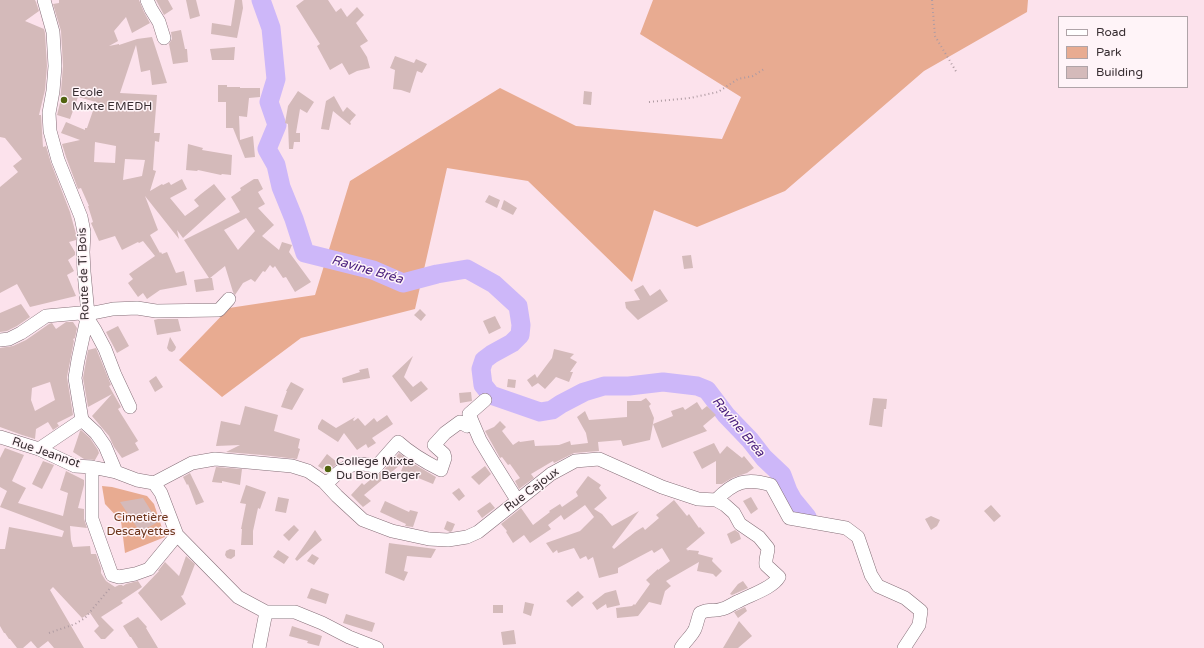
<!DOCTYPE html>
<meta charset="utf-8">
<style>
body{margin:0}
#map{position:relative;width:1204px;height:648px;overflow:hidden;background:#fce2ec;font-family:"Varela Round",sans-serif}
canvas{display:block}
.legend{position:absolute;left:1058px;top:16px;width:130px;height:72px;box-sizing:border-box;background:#fff4f8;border:1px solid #afa4a8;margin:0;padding:5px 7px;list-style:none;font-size:12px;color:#372d31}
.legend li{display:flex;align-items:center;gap:8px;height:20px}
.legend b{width:20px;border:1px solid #afa4a8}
</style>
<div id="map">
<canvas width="1204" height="648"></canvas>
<ul class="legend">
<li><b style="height:5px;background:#fff"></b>Road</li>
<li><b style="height:11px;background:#e8ab91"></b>Park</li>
<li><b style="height:11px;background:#d4baba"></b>Building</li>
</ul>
</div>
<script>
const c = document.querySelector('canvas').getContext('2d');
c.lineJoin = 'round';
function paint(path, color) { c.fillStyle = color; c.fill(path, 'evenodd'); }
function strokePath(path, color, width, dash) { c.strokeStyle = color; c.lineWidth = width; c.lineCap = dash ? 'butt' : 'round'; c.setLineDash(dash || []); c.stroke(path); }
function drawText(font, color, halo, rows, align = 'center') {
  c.font = font + ' "Varela Round",sans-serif'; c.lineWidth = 3; c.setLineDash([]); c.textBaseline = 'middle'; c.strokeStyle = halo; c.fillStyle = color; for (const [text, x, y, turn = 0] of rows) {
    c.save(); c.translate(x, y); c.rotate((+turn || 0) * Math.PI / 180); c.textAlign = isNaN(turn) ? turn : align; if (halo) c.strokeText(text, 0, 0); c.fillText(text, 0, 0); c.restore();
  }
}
paint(new Path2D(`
 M653,0H1028L1027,12L924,71L785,191L697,227L654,210L632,282L528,181L447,168L415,309L301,338L222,397L179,360L229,308L315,295L350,181L500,88L576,126L722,139L741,97L640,34Z
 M102,486L112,487L147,496L154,504L165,537L125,553L121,521L105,504Z`), '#e8ab91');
strokePath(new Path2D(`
 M261,0L271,28L276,79L269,102L277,125L267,149L276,165L281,187L294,219L305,253L373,270L403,283L437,274L467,269L494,284L518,306L521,325L520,335L512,343L492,354L484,360L481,369L483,385L491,395L540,412L552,410L561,404L584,392L604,386H629L663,382L697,386L707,390L726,415L750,440L764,458L782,475L788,491L793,500L807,517`), '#cdb7f9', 19);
paint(new Path2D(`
 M0,0H35L36,2L39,11L25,21L44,29L45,33L47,66L45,90L39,115H41L43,147L46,146L51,163L70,212L76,234V240L69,242L75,252V255L68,260L74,271L67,275L76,296L30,307L17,284L0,293V187L18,172L13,166L22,159L5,138L0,137Z
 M59,0H139L144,12L150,23L132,33L126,17L114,31L118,41L109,46L119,44V45L137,39L152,37L167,83L152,85L150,70L141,72L136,45L120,93L157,95L154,133H160L159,142L155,141L153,170L156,171L150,191L162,184L163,185L169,182L171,185L182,179L187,189L170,198L185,216L199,206L194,200L201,194L214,184L226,199L183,238L177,230L179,239L145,196L158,230L150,235L160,253L161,252L162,254L167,252L176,273L184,271L187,285L160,290L147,299L143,293L138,297L128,283L133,279L129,274L155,256L143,241L139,243L138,242L122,250L115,236L99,241L91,223L93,222L88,206H89L81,188L78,189L66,157L62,144L80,140L61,133L66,122L85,130V128H87L96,102L78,97L70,119L57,115L60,103L63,66L61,31L53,4L59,3ZM95,142L116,146L115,163L94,162ZM125,159L145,160L142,176L123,180Z
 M156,0H168L173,9L164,15Z
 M186,0H196L200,16L190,19Z
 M235,0H242L243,8L237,38L211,34L212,23L231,26Z
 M304,0H328L336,12L341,8L347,17L357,7L364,15L356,23L368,41L360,46L367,57L370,68L357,71L349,75L342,63L330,70L317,46L320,44L296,6Z
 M181,30L185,49H187L188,62L173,64L169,44L172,39L171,32Z
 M235,47L234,60H212L210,49Z
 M395,56L414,63L416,59L427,64L422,73L417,71L410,93L401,90L393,89L395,70L390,68Z
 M218,85H227V87H240V88H260V97L249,98L247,117L239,116L240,140L253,136L255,157L245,158L233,128H226V102H218Z
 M298,91L314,102L307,113L300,109L296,133H300V142H294L293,149H289L288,124L285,123L288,106Z
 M584,91L592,92L591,105L583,104Z
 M334,96L343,112L347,107L356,115L350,122L351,124L350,125L333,111L329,130L321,129L326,101Z
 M188,144L203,148L202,150L232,155L231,175L222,174L221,175L198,170L197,171L186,170Z
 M254,179H258L263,189L258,192L265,204L258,208L274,225L262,236L279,250L282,242L292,245L289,252L311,282L295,292L286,277L283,278L275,266L273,268L270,265L265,272L263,271L255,282L251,279L243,283L235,295L233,292L225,266L210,278H212L214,290L196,292L194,280L209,278L184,240L240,212L231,197L241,190L240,188ZM246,218L255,231L238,250L224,230Z
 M489,195L500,200L497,208L485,202Z
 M504,200L517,208L513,215L501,209Z
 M691,255L693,268L684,269L682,256Z
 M643,285L650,296L660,289L668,301L638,320L626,308L625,302L640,300L634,290Z
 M21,304L30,317L17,326L7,331L0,332V313Z
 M420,309L426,315L421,321L414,315Z
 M495,316L501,328L489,334L483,321Z
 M158,319H178L181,331L157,335L154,320Z
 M66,322H73L77,328L75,338L73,339L74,341L67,377L73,415L57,423L59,426L53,430L48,422L36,429L35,439L22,435L0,427V348L13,346L26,340L49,324L52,323L56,329ZM50,382L55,400L35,411L31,400L32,388Z
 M118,326L129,346L117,353L106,332Z
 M170,337L176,347L175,350L172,352L169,351L167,348Z
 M96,348L111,385L109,386L121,407L118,409L138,441L135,443L139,450L122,458L114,447L109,436L92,416L112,394L88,407L83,378L88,350Z
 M554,349L574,354L570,358L577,362L570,372H573L569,382L556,377L545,389L538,383L532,387L527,380L535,374L537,378L552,358Z
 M413,356L404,377L413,387L421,381L428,389L411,402L392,376Z
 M368,368L370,378L343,383L342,378L360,372L359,370Z
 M156,376L163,387L155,392L149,381Z
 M508,379L516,380L515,388L507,387Z
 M291,382L304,389L292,410L281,407L287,391H286Z
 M471,392L472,401L460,403L459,393Z
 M646,398L651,404L649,406L654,418L650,440L623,446L621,440L598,442L599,451L574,453L554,463L553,461L531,474L534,478L519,489L515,481L520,478L510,464L508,465L502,457L500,458L485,431L494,427L500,421L506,427L502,431L513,445L519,441L520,442L534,440L535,446L559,445L570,441L571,445L588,443L586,433L577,417L585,411L589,420L627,417V401H641Z
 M873,398L887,399L886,409H884L882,427L869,425Z
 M697,402L702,410L707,406L716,415L703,426L707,431L662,448L653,424L673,416L671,411L683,407L685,410Z
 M245,406L278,415L274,431L300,439L298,448L300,449L297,459L262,455L226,452L240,445L216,446L221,421L240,425Z
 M387,415L393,424L372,438L376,443L368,448L366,444L357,450L344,433L338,442L318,429V426L322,419L336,428L355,417L353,420L354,421L358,418L365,426L374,418L377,422Z
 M81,430L90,438L98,450L99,453L95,460L84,459L73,452L80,431Z
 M714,443L720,454L727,446L742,458L744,456L754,468L747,473L732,478L722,484H716V461L702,469L693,452Z
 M5,448L24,455L12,481L26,488L18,503L63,516L68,493L60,490L66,471L84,480V485L78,508L84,509V519L87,528L70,526L71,540L73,547L90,546L91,554H96L101,568V573L106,581L115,587L119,585H122L123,586L126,584L138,581L142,587L121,601L123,603L101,617L114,630L105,639H101L94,631L99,626L90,613L82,618L53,587L50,590L84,648H54L48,641L39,648H37L31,641L23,648H17L10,639H9L5,633H4L0,626V549H5L9,527L62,537L64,531L0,507L7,491L0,487V458Z
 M399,453L414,464L436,477L433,484L401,471L406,460L364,495L371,501L363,507L351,495L362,483L364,485L376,475L382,472Z
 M327,454L338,463L327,472L318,466Z
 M43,461L54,465L42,489L32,484Z
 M485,466L491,474L479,485L471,477Z
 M216,467L242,469L240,485L222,481V483L212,482Z
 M190,473L204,502L196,505L188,484L187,485L183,477Z
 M588,476L601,485L599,488L607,498L594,509L602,514L612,526L639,511L612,547L614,549L635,532L643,527L645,530L659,518L656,515L674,500L687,516L689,514L699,528L700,527L705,533L686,549L688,550L687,551L689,550L699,551L698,554L713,558L712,561L722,571L716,577L713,574L697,571L699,562L666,581L671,586L665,591L661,605L649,602L638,616L617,618L616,608L632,606L634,604L635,605L650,584L646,580L658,569V570L670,561L662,548L654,553L652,550L618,568V573L599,578L593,557L588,560L586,556L580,559L574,548L558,553L557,550L553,553L546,543L580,531L594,517L585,505L564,520L561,515L548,525L551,529L530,543L524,535L513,543L506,532L507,531L501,524L521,508L533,525L550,512L549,511L560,504L562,507L578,496L576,492Z
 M246,485L266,492L260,509L258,508L253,531V545H241L242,529H241L246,504L240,503Z
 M459,488L465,496L459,501L452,493Z
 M278,497L289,499L286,513L275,511Z
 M751,497L758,509L751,514L743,501Z
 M143,498L158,522L140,532L120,502Z
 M385,501L409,512L410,510L418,512L413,527L405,526L406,524L380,512Z
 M490,502L495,508L482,518L477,511Z
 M991,505L1001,516L994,522L984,511Z
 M931,516L940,520L937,526L931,530L925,519Z
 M447,521L455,524L452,531L450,532L444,529Z
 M294,525L299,530L289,541L283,535Z
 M315,530L322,540L297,561L295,559Z
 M735,530L739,533L741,539L731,544L727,534Z
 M389,543L396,544L436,549L431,558L407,556L404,571L408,572L404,581L385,573Z
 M230,549L235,550V556L231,559L227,558L225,555L226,551Z
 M278,550L289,557L284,564L273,557Z
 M312,554L319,558L314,565L307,561Z
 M186,556L195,564L183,595L181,596L186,604L161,621L138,593L159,571H158L165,562L179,576Z
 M743,581L748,588L732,595L730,594L738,584Z
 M311,588L329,594L326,604L307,598Z
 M616,590L620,605L607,608L606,604L597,610L592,603L605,593Z
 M578,591L584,597L572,607L566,601Z
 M525,602L534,604L531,616L523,613Z
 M493,605H503V613H493Z
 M745,607L747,611L738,618L734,612Z
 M346,614L375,623L372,632L343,623Z
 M138,617L147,627L146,628L158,648H138L131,637H130L123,626Z
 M739,621L752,636L738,648H723Z
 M292,626L322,636L319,646L307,643L308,641L289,636Z
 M514,630L516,644L503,645L501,632Z`), '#d4baba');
const minor = new Path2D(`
 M44,0L53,32L55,66L53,91L49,113L50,131L58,160L81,217L84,232L83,252L84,272L88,314L78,360L75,378L82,420L96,433L105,446L116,472
 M147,0L151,9L159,22L164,38
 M88,314L113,309L137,308L156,311L219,310L229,299
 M0,340L9,339L21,333L46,316L80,313L88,319L95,330L105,349L115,375L130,407
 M485,400L469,414L480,440L492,460L517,500
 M0,437L39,449L75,466L92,467L116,472L137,480L154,483L161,493L177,535L238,597L266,612L259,648
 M39,449L82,420
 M92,467V519L112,575L119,577L135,574L149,569L177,535
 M324,482C334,480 332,477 339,472C350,463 364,462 376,467L398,442C411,454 425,462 441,470L445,458L444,454L434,445L445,433L460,422L467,426L470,423L471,419
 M154,483L192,463L215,459L292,466L308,471L324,482L337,496L363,520L392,531L429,539L448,540L467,537L478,532L551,474L575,461L599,459L662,487L698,499L716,500C734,482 746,477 771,485L789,518L846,528L858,537L871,575L878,586L905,598L921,611L919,625L904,648
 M266,612H295L322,623L349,637L377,648
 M681,648C685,641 692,636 695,629C697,624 698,618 700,613C710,608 714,612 722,609C728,608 733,603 739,601C750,595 773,588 779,577L766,565C765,558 768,554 768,548L759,537L740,524L734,513L725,505L716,500`);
strokePath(minor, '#856f78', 14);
strokePath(new Path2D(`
 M932,0L935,36L957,73
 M649,102L690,98L718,92L738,79L753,76L764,69
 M49,633L75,624L85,618L111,587`), '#af9ba2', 2, [1, 3]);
strokePath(minor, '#fff', 13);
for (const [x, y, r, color] of [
 [64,100,4,"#50640f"],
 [328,469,4,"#50640f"]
]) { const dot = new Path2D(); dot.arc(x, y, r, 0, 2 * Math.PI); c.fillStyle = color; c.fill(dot); strokePath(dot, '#fff4f8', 1.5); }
drawText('12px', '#372d31', '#fff4f8', [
 ["Ecole",72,93],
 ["Mixte EMEDH",72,107],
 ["College Mixte",336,462],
 ["Du Bon Berger",336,476]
], 'left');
drawText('12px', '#372d31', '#fff4f8', [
 ["Route de Ti Bois",84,274,-92],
 ["Rue Jeannot",46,453,19],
 ["Rue Cajoux",532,490,-37]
]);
drawText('12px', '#6c341a', '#fff4f8', [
 ["Cimetière",141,518],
 ["Descayettes",141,532]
]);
drawText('italic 13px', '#4c227f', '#fff4f8', [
 ["Ravine Bréa",367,270,16],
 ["Ravine Bréa",738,427,50]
]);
</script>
